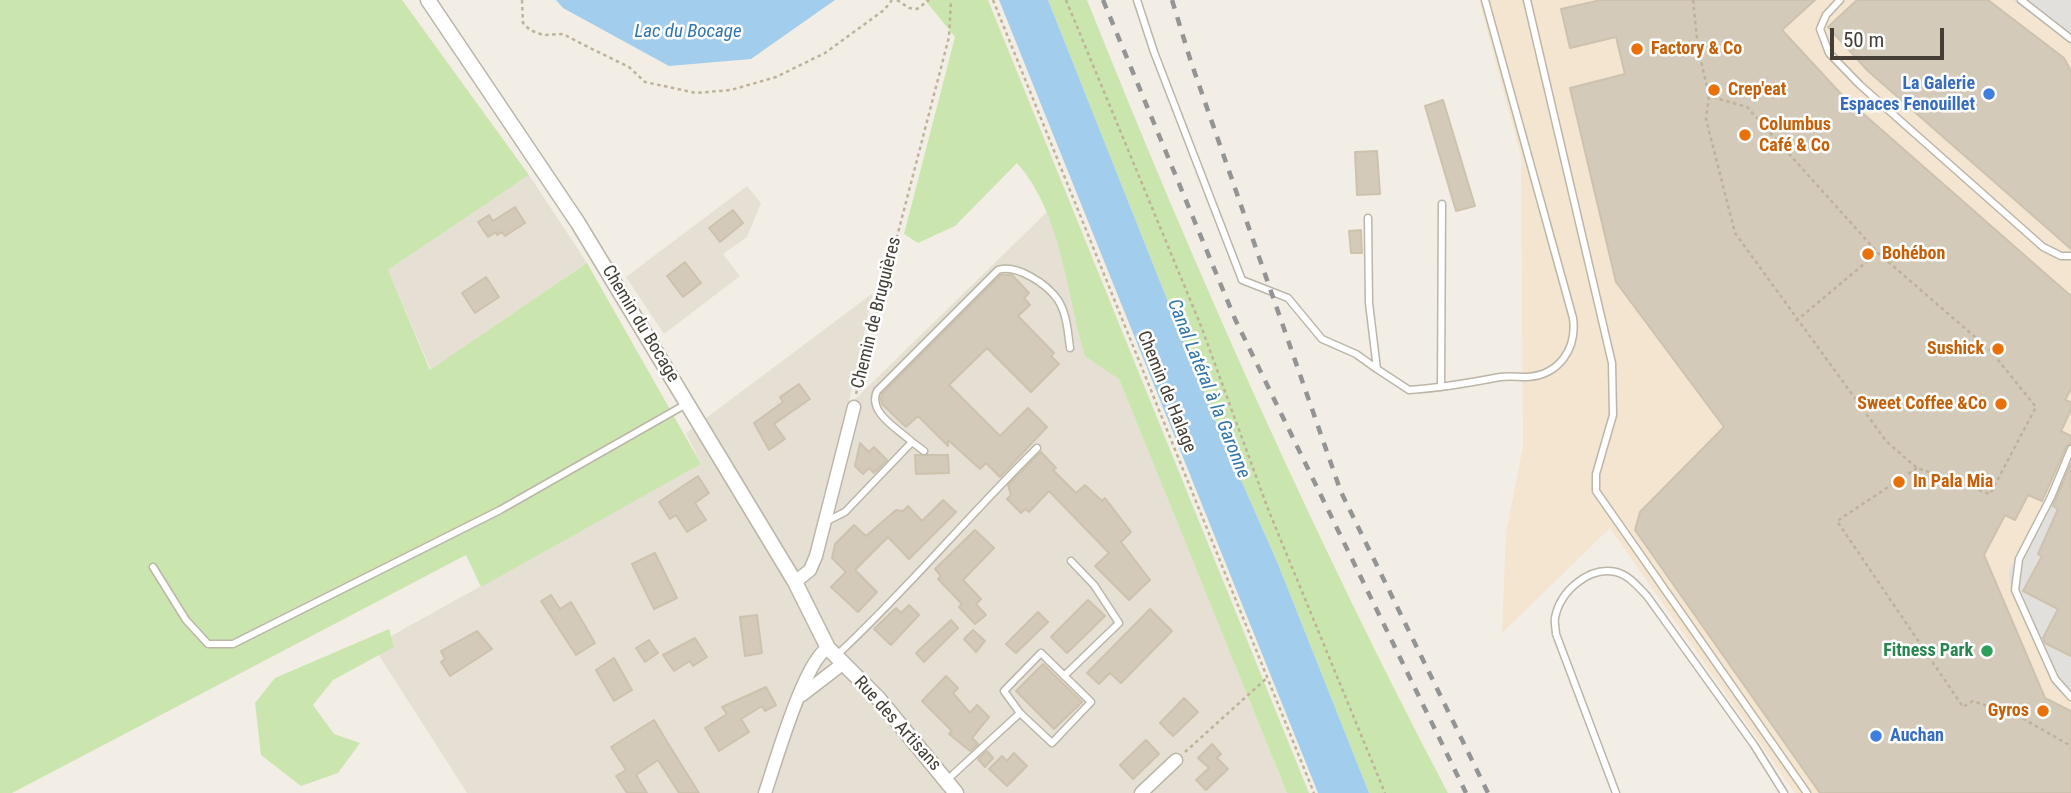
<!DOCTYPE html>
<meta charset="utf-8">
<style>
body{margin:0}
#map{position:relative;width:2071px;height:793px;overflow:hidden;background:#f2eee5;font-family:"Roboto Condensed",sans-serif}
canvas{display:block}
.scale{position:absolute;left:1830px;top:28px;width:114px;height:32px;box-sizing:border-box;border:4px solid #443e35;border-top:0;padding-left:9px;font-size:21px;line-height:24px;white-space:nowrap;color:#443e35;-webkit-text-stroke:5px #fff;paint-order:stroke}
</style>
<div id="map">
<canvas width="2071" height="793"></canvas>
<div class="scale">50 m</div>
</div>
<script>
const c = document.querySelector('canvas').getContext('2d');
c.lineJoin = 'round';
function paint(path, color) { c.fillStyle = color; c.fill(path, 'evenodd'); }
function strokePath(path, color, width, dash) { c.strokeStyle = color; c.lineWidth = width; c.lineCap = dash ? 'butt' : 'round'; c.setLineDash(dash || []); c.stroke(path); }
function drawText(font, color, halo, rows, align = 'center') {
  c.font = font + ' "Roboto Condensed",sans-serif'; c.lineWidth = 5; c.setLineDash([]); c.textBaseline = 'middle'; c.strokeStyle = halo; c.fillStyle = color; for (const [text, x, y, turn = 0] of rows) {
    c.save(); c.translate(x, y); c.rotate((+turn || 0) * Math.PI / 180); c.textAlign = isNaN(turn) ? turn : align; if (halo) c.strokeText(text, 0, 0); c.fillText(text, 0, 0); c.restore();
  }
}
paint(new Path2D(`
 M529,175L587,263L431,370L388,270Z
 M747,186L761,203L747,237L723,254L740,276L664,334L626,277Z
 M1050,209L1287,793H467L373,646L701,464L686,433L873,293L848,406Z`), '#e5e0d3');
paint(new Path2D(`
 M1479,0H2071V793H1795L1610,528L1502,633L1506,534L1523,446L1521,157Z`), '#f3e5d0');
paint(new Path2D(`
 M0,0H402L529,175L388,270L430,370L587,263L701,464L481,587L466,555L12,793H0Z
 M925,0H988L1309,793H1287L1119,379L1085,356C1066,292 1062,214 1017,163L955,226L918,243L904,234L955,37Z
 M1048,0H1087C1195,270 1313,536 1448,793H1369L1278,564L1219,430Z
 M389,629L394,647L333,680L313,705L334,734L360,743L338,773L301,786L261,755L255,703L275,678Z`), '#cbe5ae');
paint(new Path2D(`
 M2012,0H2071V45L2068,41Z
 M2071,446V697L2054,688L2010,583L2009,571Z`), '#e2e0dd');
paint(new Path2D(`
 M556,0H835L751,59L669,66L563,8Z
 M999,0H1048L1219,430L1278,564L1369,793H1318Z`), '#a2cded');
const building = new Path2D(`
 M1601,0H1815L1782,30L1843,96L2071,296V389L2065,400L2071,402V410L2061,431L2071,436V443L2066,447L2042,501L2028,495L2015,520L2005,515L1984,555L2045,698L2071,711V793H1820L1635,530L1640,512L1724,427L1616,282L1570,88L1625,74L1616,37L1570,48L1561,9Z
 M1857,0H1988L2064,58L2071,71V249L1868,71L1828,27Z
 M1443,100L1475,206L1456,211L1425,106Z
 M1377,151L1380,194L1357,195L1355,152Z
 M515,207L525,223L505,236L502,232L497,235L496,232L488,237L478,222L489,215L493,221Z
 M733,210L743,223L720,242L709,228Z
 M1361,230L1362,253H1351L1349,231Z
 M685,262L701,283L683,297L667,276Z
 M1001,275H1012L1029,293L1024,298L1030,305L1018,316L1054,353L1051,356L1059,364L1031,392L987,348L949,385L1000,436L1028,408L1047,427L1000,477L986,463L980,469L948,440V446L918,416L906,427L882,404L881,399L882,394Z
 M486,277L499,297L475,313L462,293Z
 M799,384L810,399L774,424L785,439L769,450L754,423L783,402L780,397Z
 M860,443L869,452L874,447L887,460L874,473L869,468L863,474L855,466Z
 M1041,452L1056,468L1053,470L1076,493L1085,485L1102,501L1105,498L1131,532L1121,542L1150,580L1129,600L1095,566L1109,553L1049,491L1029,512L1025,509L1021,513L1007,499L1011,495L1008,485Z
 M915,455H948L949,473L916,474Z
 M2071,464V656L2045,643L2043,638L2058,609L2023,591L2042,556L2038,554L2058,509L2053,506Z
 M698,476L709,493L695,503L706,520L687,532L676,515L670,519L659,502Z
 M943,500L956,512L909,559L888,537L855,570L877,592L858,612L831,587L846,572L832,558L835,544L854,525L866,536L896,510L903,511L908,506L922,521Z
 M975,530L994,548L963,580L981,599L976,604L986,615L975,624L959,607L962,604L938,579L941,576L935,569Z
 M655,553L677,598L654,609L632,564Z
 M551,595L560,609L571,602L595,643L576,655L541,601Z
 M1088,600L1105,616L1067,653L1051,637Z
 M909,605L919,615L891,645L874,629L896,608L901,613Z
 M1150,609L1172,631L1121,683L1110,673L1099,684L1087,673Z
 M1038,612L1048,622L1016,653L1006,644Z
 M757,615L762,653L745,656L740,617Z
 M951,620L958,628L924,662L916,653Z
 M973,630L985,641L976,652L964,639Z
 M477,631L492,649L450,676L441,662L445,659L441,651Z
 M695,638L707,657L693,666L690,661L674,671L663,655Z
 M649,640L658,653L645,662L636,648Z
 M614,658L632,690L614,701L596,670Z
 M1043,664L1082,702L1054,729L1016,691Z
 M946,676L958,688L953,693L970,713L977,705L989,717L972,738L978,744L970,751L949,734L952,731L922,701Z
 M766,687L776,705L765,711L762,706L741,719L749,732L719,751L705,728L727,714L722,707Z
 M1184,698L1198,712L1173,736L1160,723Z
 M654,720L669,745L699,793H679L658,760L636,775L647,793H627L616,776L626,770L611,747Z
 M1146,740L1159,754L1133,779L1120,765Z
 M1212,744L1221,754L1217,758L1228,769L1206,790L1196,780L1209,768L1198,758Z
 M987,751L993,758L985,767L978,759Z
 M1014,753L1027,766L1007,786L989,769L1002,756L1007,761Z`);
paint(building, '#d3caba');
strokePath(building, '#cdc2ae', 2);
const service = new Path2D(`
 M1137,0L1154,52L1242,280L1288,298L1322,339L1356,354L1377,369
 M1527,0L1612,363L1613,415L1596,474V491L1807,793
 M1840,0L1826,15L1820,29L1829,53L1860,85L2043,247L2061,256H2071
 M2021,0L2071,39
 M1368,218L1369,303L1377,369L1409,390C1440,388 1469,383 1500,377C1509,376 1518,377 1527,377C1560,375 1577,348 1573,318L1485,0
 M1441,387L1442,204
 M912,442L924,451
 M2071,449L2051,497L2019,559L2015,590L2055,679L2071,697
 M827,521L845,512L912,442C898,429 867,412 877,391L998,270C1017,264 1047,284 1058,300C1067,314 1068,333 1070,348
 M153,567L186,620L208,644H233L500,510L688,403
 M836,656C907,590 968,516 1037,448
 M1064,676L1119,623L1094,585L1071,561
 M947,780L1020,713L1004,691L1041,653L1091,702L1052,743L1020,713
 M1616,793L1556,634C1556,630 1554,622 1555,618C1560,591 1589,566 1616,572C1629,575 1638,587 1647,596L1754,745L1784,793`);
const minor = new Path2D(`
 M795,582L810,570L816,556L854,407
 M802,695L841,665
 M765,793C775,764 805,659 828,648
 M1141,793L1176,760`);
const tertiary = new Path2D(`
 M428,0L578,223L795,582L828,648L878,698L956,793`);
strokePath(service, '#bcb6a8', 9);
strokePath(minor, '#bcb6a8', 15);
strokePath(tertiary, '#bcb6a8', 17);
strokePath(new Path2D(`
 M522,0L523,23L530,30L543,35L563,34L584,45L629,67L645,82L696,93L731,90L776,77L825,53L884,10L892,0
 M897,0L909,8L917,9L929,0
 M993,0L1314,793
 M1066,0L1201,326L1268,509L1385,793
 M1693,0L1698,48L1709,96L1706,119L1735,233L1886,441L1917,468L1990,494L2036,407L1990,350L1878,253L1747,107L1709,96
 M1796,321L1877,253
 M856,394L949,37L951,0
 M1917,468L1837,521L1963,707L1973,701L2022,718L2071,746
 M1185,752L1268,677`), '#beb299', 2.5, [3.5, 3.5]);
strokePath(service, '#fff', 6);
strokePath(minor, '#fff', 12);
strokePath(tertiary, '#fff', 14);
strokePath(new Path2D(`
 M1103,0L1235,319L1466,793
 M1172,0L1191,62L1341,492L1488,793`), '#949494', 4.5, [9, 9]);
for (const [x, y, r, color] of [
 [1637,49,7,"#e8710a"],
 [1714,90,7,"#e8710a"],
 [1989,94,7,"#3f7fe0"],
 [1745,135,7,"#e8710a"],
 [1868,254,7,"#e8710a"],
 [1998,349,7,"#e8710a"],
 [2001,404,7,"#e8710a"],
 [1899,482,7,"#e8710a"],
 [1987,651,7,"#2e9e5b"],
 [2043,711,7,"#e8710a"],
 [1876,736,7,"#3f7fe0"]
]) { const dot = new Path2D(); dot.arc(x, y, r, 0, 2 * Math.PI); c.fillStyle = color; c.fill(dot); strokePath(dot, '#fff', 2.5); }
drawText('bold 18px', '#c56008', '#fff', [
 ["Factory & Co",1651,49],
 ["Crep'eat",1728,90],
 ["Columbus",1759,125],
 ["Café & Co",1759,146],
 ["Bohébon",1882,254],
 ["Sushick",1984,349,"right"],
 ["Sweet Coffee &Co",1987,404,"right"],
 ["In Pala Mia",1913,482],
 ["Gyros",2029,711,"right"]
], 'left');
drawText('bold 18px', '#366cbe', '#fff', [
 ["La Galerie",1975,84],
 ["Espaces Fenouillet",1975,105],
 ["Auchan",1890,736,"left"]
], 'right');
drawText('18px', '#443e35', '#fff', [
 ["Chemin de Bruguières",877,313,-76],
 ["Chemin du Bocage",640,324,59],
 ["Chemin de Halage",1166,392,68],
 ["Rue des Artisans",897,724,48]
]);
drawText('bold 18px', '#27864d', '#fff', [
 ["Fitness Park",1973,651]
], 'right');
drawText('italic 19px', '#3275ab', '#fff', [
 ["Lac du Bocage",688,32],
 ["Canal Latéral à la Garonne",1208,389,68]
]);
</script>
